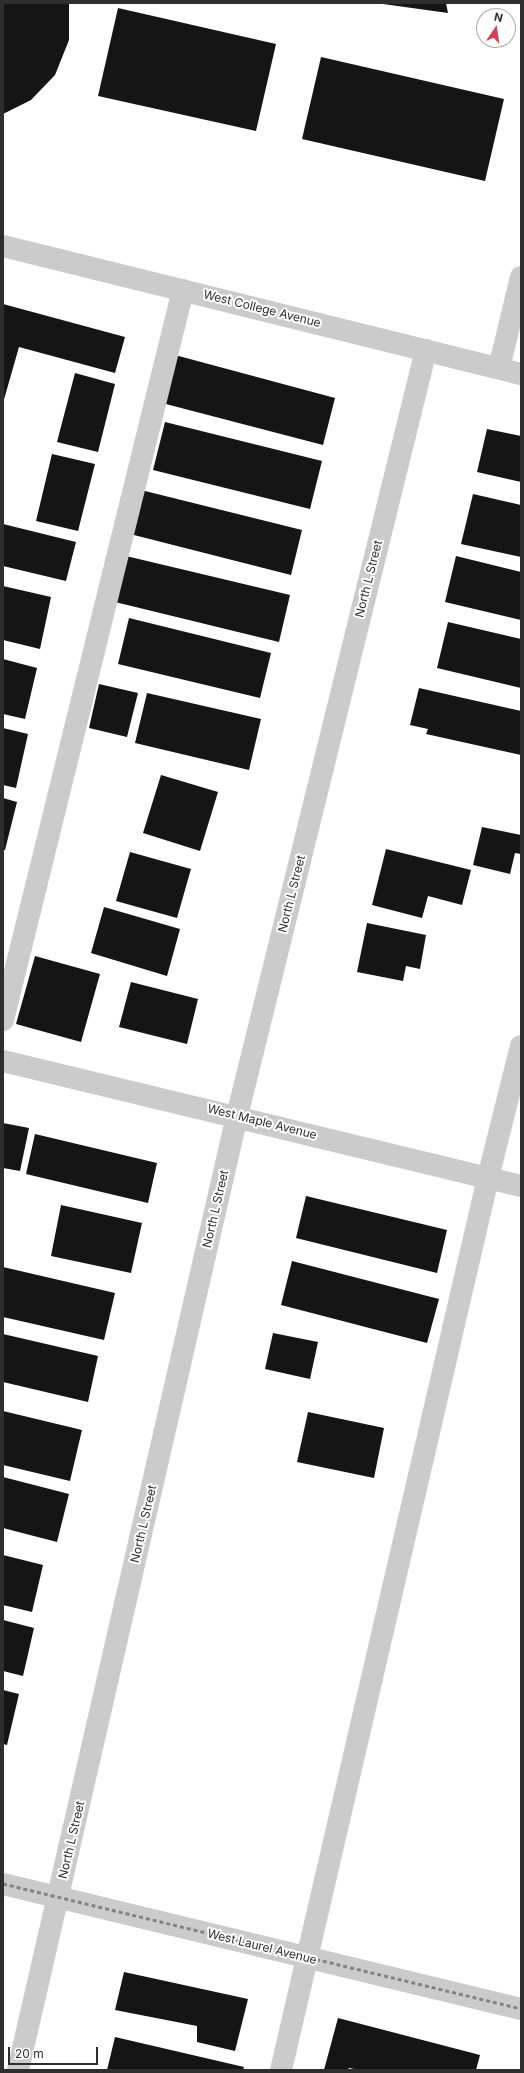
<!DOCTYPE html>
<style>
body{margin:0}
#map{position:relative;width:524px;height:2073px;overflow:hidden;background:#fff;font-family:Inter,sans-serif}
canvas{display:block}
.frame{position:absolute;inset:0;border:4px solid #2e2e2e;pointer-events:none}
.north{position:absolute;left:476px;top:8px;width:40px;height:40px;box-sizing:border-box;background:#fff;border:1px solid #ababab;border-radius:50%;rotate:13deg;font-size:11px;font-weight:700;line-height:16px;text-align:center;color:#2e2e2e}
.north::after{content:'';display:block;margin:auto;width:14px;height:18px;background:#d34255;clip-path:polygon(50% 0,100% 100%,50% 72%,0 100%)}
.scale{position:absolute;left:8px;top:2047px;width:90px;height:18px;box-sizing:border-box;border:2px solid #2e2e2e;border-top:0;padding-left:5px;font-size:12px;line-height:14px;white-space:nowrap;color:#2e2e2e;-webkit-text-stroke:3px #fff;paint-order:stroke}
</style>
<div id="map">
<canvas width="524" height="2073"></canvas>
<div class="frame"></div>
<div class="north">N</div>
<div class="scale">20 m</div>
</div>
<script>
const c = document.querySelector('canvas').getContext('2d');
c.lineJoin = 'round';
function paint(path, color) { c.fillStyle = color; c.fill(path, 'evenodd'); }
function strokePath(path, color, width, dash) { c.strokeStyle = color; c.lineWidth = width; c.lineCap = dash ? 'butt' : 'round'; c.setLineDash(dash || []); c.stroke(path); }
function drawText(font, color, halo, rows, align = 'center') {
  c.font = font + ' Inter,sans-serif'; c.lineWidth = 4; c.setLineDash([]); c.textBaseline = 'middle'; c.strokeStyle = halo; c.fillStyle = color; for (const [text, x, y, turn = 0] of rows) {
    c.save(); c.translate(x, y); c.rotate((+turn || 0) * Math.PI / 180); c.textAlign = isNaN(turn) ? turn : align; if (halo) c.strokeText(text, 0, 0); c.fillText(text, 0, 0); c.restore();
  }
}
paint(new Path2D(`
 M3,3H69V40L55,75L31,100L3,114Z
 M383,3H446L448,13L383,4Z
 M118,8L276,44L256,131L98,96Z
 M321,57L504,99L485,181L302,139Z
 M3,304L125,337L115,373L19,347L3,403Z
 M175,355L335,398L323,445L162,403Z
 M75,373L115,384L98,452L57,442Z
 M165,422L322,461L310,509L153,470Z
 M487,429L521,436V482L477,472Z
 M52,454L95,464L78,531L36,521Z
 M141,490L302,530L291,575L130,534Z
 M473,494L521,505V557L461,544Z
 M3,524L76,542L66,581L3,566Z
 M126,556L290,595L279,642L115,602Z
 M456,556L521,572V620L445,602Z
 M3,586L51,597L40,649L3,640Z
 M129,618L271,653L260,698L118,664Z
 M448,622L521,639V688L437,668Z
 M3,659L37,668L25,719L3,714Z
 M99,684L138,693L127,737L89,728Z
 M419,688L521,711V755L426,734L428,729L410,725Z
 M147,693L261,719L249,770L135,743Z
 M3,728L28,734L16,788L3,785Z
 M161,775L218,792L200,851L143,833Z
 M3,798L17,802L5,850H3Z
 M482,827L521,835V854L515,853L510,874L473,865Z
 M386,849L471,870L462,905L428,896L422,918L372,905Z
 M130,852L191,869L177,918L116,901Z
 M104,907L180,929L167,976L91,953Z
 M367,923L426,935L420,969L406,966L403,981L357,972Z
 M35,956L100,974L81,1042L16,1024Z
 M131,982L198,999L187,1044L119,1027Z
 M3,1123L29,1128L20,1171L3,1168Z
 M35,1134L157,1163L148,1203L26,1174Z
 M306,1196L447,1230L437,1273L296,1238Z
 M61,1205L142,1223L131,1273L51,1256Z
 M292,1261L439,1299L427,1343L281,1305Z
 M3,1267L115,1293L104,1340L3,1317Z
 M273,1333L318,1342L310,1379L265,1369Z
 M3,1334L98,1356L88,1402L3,1382Z
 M3,1411L82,1430L70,1481L3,1465Z
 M308,1412L384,1428L374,1478L297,1462Z
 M3,1477L69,1494L57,1542L3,1528Z
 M3,1555L43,1565L32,1612L3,1605Z
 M3,1620L34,1628L23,1676L3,1671Z
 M3,1690L19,1694L7,1745L3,1744Z
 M124,1972L248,1999L235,2051L197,2042V2026L115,2010Z
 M338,2018L480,2055L476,2070H359L349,2068L348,2070H324Z
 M115,2037L244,2067L243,2070H107Z`), '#151515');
strokePath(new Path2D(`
 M3,246L521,374
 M499,368L521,277
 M3,1020L183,290
 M3,1061L521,1186
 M3,1884L521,2009
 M18,2070L237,1116L426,350
 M281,2070L488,1178L521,1046`), '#cbcbcb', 22);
strokePath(new Path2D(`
 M3,1884L521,2009`), '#838383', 3, [4, 3]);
drawText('12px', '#2e2e2e', '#fff', [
 ["West College Avenue",262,309,14],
 ["North L Street",369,579,-76],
 ["North L Street",292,894,-76],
 ["West Maple Avenue",262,1122,14],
 ["North L Street",216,1209,-77],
 ["North L Street",144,1524,-77],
 ["North L Street",72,1840,-77],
 ["West Laurel Avenue",262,1947,14]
]);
</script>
